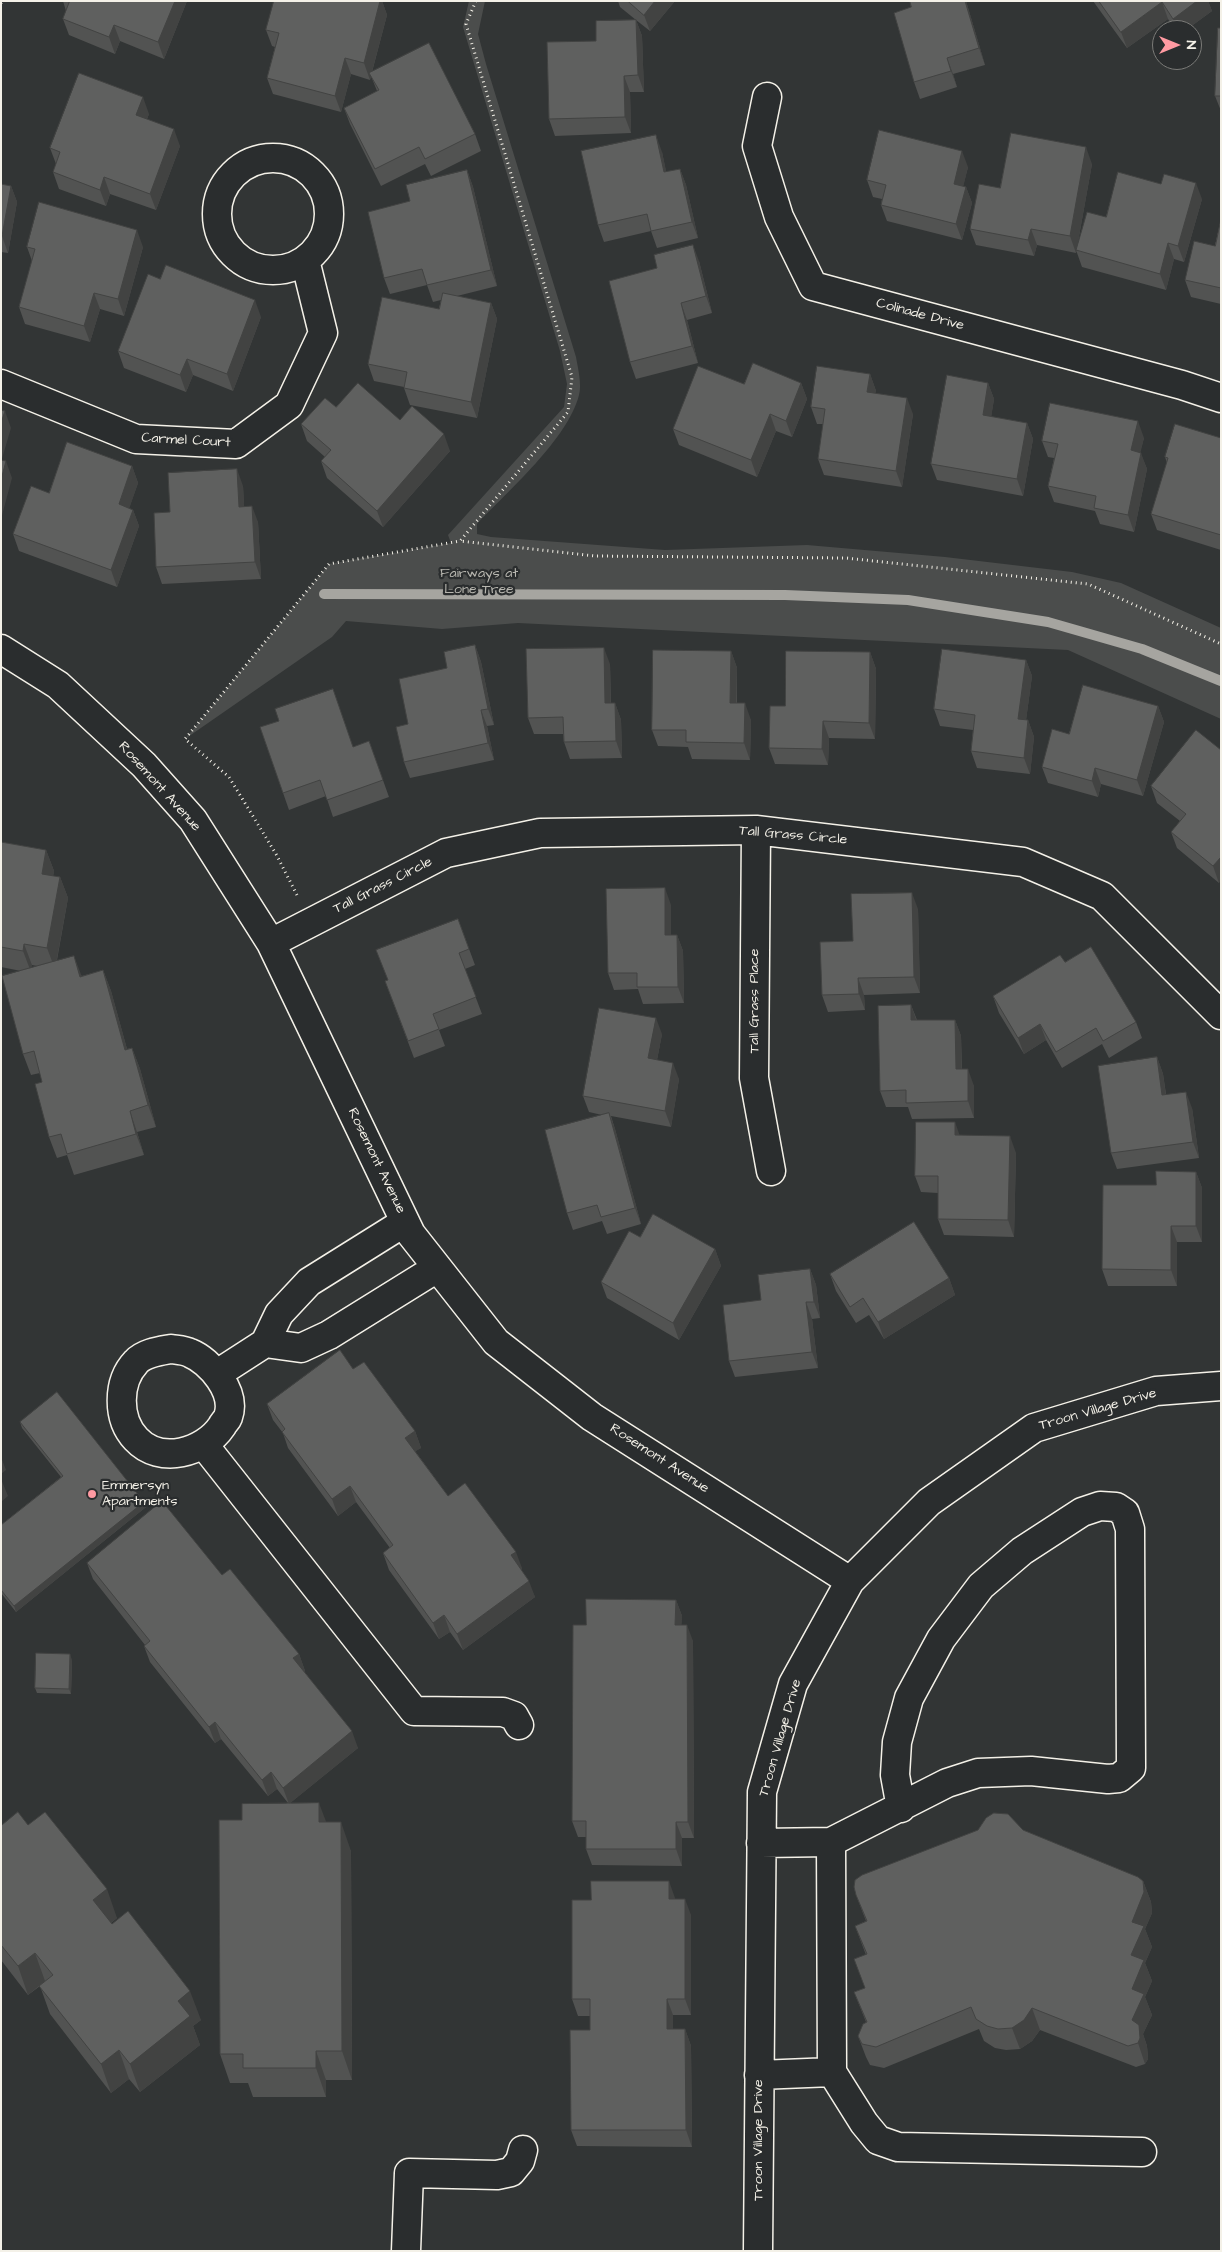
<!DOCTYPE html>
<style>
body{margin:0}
#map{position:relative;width:1222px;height:2252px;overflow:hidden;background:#323535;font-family:"Architects Daughter",sans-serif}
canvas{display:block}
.frame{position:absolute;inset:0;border:2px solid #f4f1e8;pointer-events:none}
.north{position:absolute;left:1152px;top:20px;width:50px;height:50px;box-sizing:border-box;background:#2a2d2e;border:1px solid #7b7b78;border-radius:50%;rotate:90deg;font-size:14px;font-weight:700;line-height:20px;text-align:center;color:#f4f1e8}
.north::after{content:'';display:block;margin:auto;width:18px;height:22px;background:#ff9aa2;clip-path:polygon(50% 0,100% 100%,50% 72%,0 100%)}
</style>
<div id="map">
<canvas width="1222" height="2252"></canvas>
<div class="frame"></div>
<div class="north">N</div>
</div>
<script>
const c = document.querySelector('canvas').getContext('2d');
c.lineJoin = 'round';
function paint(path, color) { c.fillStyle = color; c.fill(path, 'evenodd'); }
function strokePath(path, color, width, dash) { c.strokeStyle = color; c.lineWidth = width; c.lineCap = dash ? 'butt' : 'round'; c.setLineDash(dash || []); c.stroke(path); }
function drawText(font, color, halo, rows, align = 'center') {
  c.font = font + ' "Architects Daughter",sans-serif'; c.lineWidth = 4.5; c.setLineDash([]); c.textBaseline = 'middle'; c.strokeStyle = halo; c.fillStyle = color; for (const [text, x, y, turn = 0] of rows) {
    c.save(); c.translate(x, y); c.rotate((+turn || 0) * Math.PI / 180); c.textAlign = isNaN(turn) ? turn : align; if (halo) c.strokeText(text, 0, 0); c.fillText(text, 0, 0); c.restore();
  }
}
paint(new Path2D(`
 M469,1H485L478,34L486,64L576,357C578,368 582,385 579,395C568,439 508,491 477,524V534L491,537L665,550L807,545L945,557L1072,572L1121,583L1221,628V719L1068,650L518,623L442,629L346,621L332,637L185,739L329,564L451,543L448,535L564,407L567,384L560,351L463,27Z`), '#4b4d4c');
strokePath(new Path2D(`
 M324,594L785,595L908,600L1048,622L1142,649L1221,681`), '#a6a5a0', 10);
const minor = new Path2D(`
 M767,97L757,146L779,217L813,286L1182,385L1221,398
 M217 214a56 56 0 1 1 112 0a56 56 0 1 1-112 0Z
 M1,384L136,439L236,444L289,405L323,333L305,260
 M1,649L58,685L144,765L193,820L271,943L411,1234L496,1342L592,1417L850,1581
 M756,830L754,1078L771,1171
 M271,943L446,853L540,833L756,830L1023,862L1102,896L1221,1015
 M265,1343L301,1348L329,1335L437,1268
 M171,1349C177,1350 184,1350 190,1353C210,1361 237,1392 228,1417C227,1420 223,1423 222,1426C204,1453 160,1465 136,1439C117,1419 117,1382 136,1362C144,1353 160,1351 171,1349Z
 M217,1374L265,1343L279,1314L309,1282L405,1222
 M204,1445L414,1711L503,1712L514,1716L519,1725
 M831,1842L947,1783L978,1773L1031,1771L1108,1779L1119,1778L1131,1768L1130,1529L1125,1513L1116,1507L1100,1506L1082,1512L1022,1551L981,1586L941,1639L909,1698L897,1742L895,1775L901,1808
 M832,2072L864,2123L878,2140L898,2147L1142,2152
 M759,2075L832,2072L831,1842L761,1843
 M406,2251L409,2173L497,2175L511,2172L520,2161L523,2150
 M758,2251L762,1792L793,1684L850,1581L929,1502L1034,1428L1156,1391L1221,1386`);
strokePath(minor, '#f4f1e8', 31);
strokePath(new Path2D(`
 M476,1L466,24L572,377L568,412L460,541L595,556L846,558L1088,584L1221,644
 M1,3L4,1
 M297,895L276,854L229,777L185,739L329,564L460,541`), '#f4f1e8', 3, [1, 4]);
strokePath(minor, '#2a2d2e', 28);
paint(new Path2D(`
 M63,1H187L164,59L120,41L115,54L69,35L63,19L66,11Z
 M274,1H382L387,15L372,72L475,134L481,151L431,176L425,164L381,186L350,124L344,108L377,91L371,76L370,80L351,74L341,112L273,94L267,78L275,47L272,46L266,30Z
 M618,1H675L650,31L636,20L642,36L644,92H630L631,133L555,136L549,119L596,41L636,20L620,7Z
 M910,1H966L985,65L953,74L957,87L920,99L914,82L911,7Z
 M1093,1H1208L1212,11L1186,30H1175L1168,19L1127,48Z
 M1221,28V111L1215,96Z
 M149,114L147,119L180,146L156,210L110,194L106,206L59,189L53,172L56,164L50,148Z
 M662,152L666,172L680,169L686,185L698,238L657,248L651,231L604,242L598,225Z
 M1092,164L1076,253L1037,245L1034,256L976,245L970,229L1000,188Z
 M968,167L963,186L966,187L972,203L962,240L887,221L881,205L882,199L873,197L867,180Z
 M467,170L473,187L497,286L457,296L491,303L497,319L477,418L410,405L404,388V387L374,381L368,364L439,309L441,300L433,302L427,285L390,294L384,278L410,201Z
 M1,184L11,186L17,202L8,253L1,252Z
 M1202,199L1184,262L1174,259L1166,290L1082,267L1076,250L1106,217Z
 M1221,219V304L1191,297L1185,280L1215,246Z
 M27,247H143L124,316L100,309L90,342L25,324L19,307L32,261Z
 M699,261L712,313L687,320L698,363L636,379L630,362Z
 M261,317L233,391L193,375L186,392L124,368L118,351Z
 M870,374L876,391L875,393L913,414L902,487L824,475L818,459L823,424H817L811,407Z
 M801,383L807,399L792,437L776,431L757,477L679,445L673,429L744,384Z
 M988,383L994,399L991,417L1027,423L1033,439L1023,496L937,480L931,464Z
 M336,407L400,420L450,451L383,527L327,478L321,461L325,457L307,441L301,424Z
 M1144,438L1140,452L1147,469L1134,532L1100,524L1095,511L1054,502L1048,486L1054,458L1048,457L1042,441Z
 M1221,438V550L1157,530L1151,514L1167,463L1165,457Z
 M132,466L138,483L129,508L133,510L139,526L117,587L19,551L13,534L49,493Z
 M243,486L244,506L258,522L261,579L162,584L156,567L170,512Z
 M475,645L481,662L494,725L487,726L494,760L410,778L404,762L408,724L447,668Z
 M731,651L737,668V703L751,720L750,760L692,759L688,747L658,746L652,730Z
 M870,652L876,669L875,739L829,738L828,765L775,764L769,748L785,706Z
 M1026,660L1032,676L1026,720H1028L1034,737L1030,774L977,768L971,751L973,730L940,726L934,709Z
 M610,664L611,703H615L621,720L622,758L570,759L564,742L563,734H534L528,718Z
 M1158,706L1164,722L1143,796L1101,784L1098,797L1048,783L1042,767L1069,734Z
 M260,727L354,747L369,741L389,797L333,817L326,796L289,810Z
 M1221,750L1219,883L1177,848L1171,832L1180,821L1157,803L1151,786Z
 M1,842L46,850L54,871L53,876L60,877L68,898L57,960L82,976L103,970L111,991L127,1049L132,1048L140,1069L156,1127L137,1132L144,1155L74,1175L67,1155L57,1158L49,1137L42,1082L40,1073L31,1075L23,1054L21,971L1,967ZM32,965L37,966L31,968Z
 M671,905V935H677L683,951L684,1003L643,1004L638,989L614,990L608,973Z
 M918,909L920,993L864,995L865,1010L828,1012L822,995L853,941Z
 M458,919L475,965L465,969L482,1014L439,1030L445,1046L414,1058L385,981L388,980Z
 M1065,962L1136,1022L1142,1038L1109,1058L1102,1044L1062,1068L1046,1040L1024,1054L999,1013L993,996Z
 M911,1005L917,1020H955L961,1036L962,1069L974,1086V1118L912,1119L908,1107H886L880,1091Z
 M662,1034L657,1060L679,1079L671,1127L611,1116L615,1129L641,1224L607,1234L602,1221L573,1230L567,1213L602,1115L589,1112L583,1096Z
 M1157,1057L1163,1074L1166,1094L1192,1108L1199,1158L1117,1169L1111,1153Z
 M960,1135L1016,1153L1014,1237L944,1235L938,1219V1193L921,1192L915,1176Z
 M1196,1172L1202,1188V1242H1177V1286H1108L1102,1269L1156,1185Z
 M640,1237L715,1249L721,1266L679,1340L607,1298L601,1282Z
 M810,1269L816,1285L820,1318L812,1319L818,1368L735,1377L729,1361L761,1300Z
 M830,1274L949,1278L955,1295L884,1339L869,1315L856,1323L836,1291Z
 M353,1369L415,1431L421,1448L415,1451L448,1496L522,1568L521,1569L535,1597L463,1650L450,1632L439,1639L389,1570L383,1553L390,1548L356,1502L338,1516L288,1448L283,1433L273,1420L267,1404Z
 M20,1422L146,1507L16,1612L1,1593V1525L61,1477L22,1428Z
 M87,1563L222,1575L299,1654L305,1671H304L358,1748L290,1803L326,1822L351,1851L352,2080H326V2097H253L248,2083H230L220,2054L242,1820L288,1803L277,1789L268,1796L221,1739L215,1743L150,1662L144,1646L145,1645L93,1579Z
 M676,1600L682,1616L681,1625L693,1641L694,1838H682V1866L592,1865L586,1849V1837H578L572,1821L586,1625Z
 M72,1660L71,1694L37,1693L35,1688Z
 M28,1825L117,1918L111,1923L201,2020L193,2026L200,2045L140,2092L129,2079L111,2093L50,2014L40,1986L28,1995L1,1960V1826Z
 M1023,1830L1143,1881L1151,1902L1152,1913L1145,1929L1152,1947L1145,1963L1152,1981L1145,1997L1152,2015L1143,2034L1147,2046L1148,2059L1145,2064L1136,2067L1040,2030L1032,2041L1020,2049L1006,2050L995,2048L984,2041L979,2029L884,2068L870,2065L866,2057L858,2036L866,2022L854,1992L865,1988L866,1955L855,1926L866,1921L856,1895Z
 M675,1898V1899L691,1915V2015H673V2029H685L691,2046L692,2147L577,2146L571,2130L590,2030V2016H578L572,1999Z`), '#525352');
paint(new Path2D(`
 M175,1H187L164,59L158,42Z
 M380,1H382L387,15L371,75L369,73L371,76L370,80L364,63Z
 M655,1H675L650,31L644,15Z
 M965,1H966L985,65L979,48Z
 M1197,1H1208L1212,11L1186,30H1177L1173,19Z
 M1162,2L1168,19L1127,48L1121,32Z
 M636,20L642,36L644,92L638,75Z
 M114,25L120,41L115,54L109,37Z
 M345,58L351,74L341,112L335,96Z
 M947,58L953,74L957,87L951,71Z
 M624,76L630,92L631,133L625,117Z
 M143,97L149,114L142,131L136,115Z
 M174,129L180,146L156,210L150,194Z
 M656,135L662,152L670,189L664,172Z
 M1086,147L1092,164L1076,253L1070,236Z
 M962,151L968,167L960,200L954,184Z
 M680,169L686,185L698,238L692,222Z
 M467,170L473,187L497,286L491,270Z
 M104,177L110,194L106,206L100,190Z
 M1196,183L1202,199L1184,262L1178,246Z
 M11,186L17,202L8,253L2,236Z
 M966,187L972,203L962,240L956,224Z
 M1031,229L1037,245L1034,256L1028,240Z
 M137,230L143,247L124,316L118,299Z
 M1168,243L1174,259L1166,290L1160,274Z
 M693,245L699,261L712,313L706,296Z
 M94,293L100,309L90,342L84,326Z
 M255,300L261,317L233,391L227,374Z
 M491,303L497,319L477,418L471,402Z
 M681,303L687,320L698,363L692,346Z
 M187,359L193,375L186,392L180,375Z
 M870,374L876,391L873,408L867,392Z
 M801,383L807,399L792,437L786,421Z
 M988,383L994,399L989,431L983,415Z
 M907,398L913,414L902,487L896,471Z
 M5,411L11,428L1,462V423Z
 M770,414L776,431L757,477L751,460Z
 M1138,421L1144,438L1137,467L1131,450Z
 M1027,423L1033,439L1023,496L1017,479Z
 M444,434L450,451L383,527L377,511Z
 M1141,453L1147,469L1134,532L1128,515Z
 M6,461L12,478L1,519V480Z
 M132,466L138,483L125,521L119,504Z
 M237,469L243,486L245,523L239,507Z
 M252,506L258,522L261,579L255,562Z
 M133,510L139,526L117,587L111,570Z
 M475,645L481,662L494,725L488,709Z
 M604,648L610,664L611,720L605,703Z
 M731,651L737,668L736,720L730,703Z
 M870,652L876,669L875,739L869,723Z
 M1026,660L1032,676L1024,735L1018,719Z
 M615,703L621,720L622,758L616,741Z
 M745,703L751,720L750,760L744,743Z
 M1158,706L1164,722L1143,796L1137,780Z
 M481,710L487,726L494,760L488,743Z
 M1028,720L1034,737L1030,774L1024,758Z
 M823,721L829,738L828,765L822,749Z
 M1095,768L1101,784L1098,797L1092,781Z
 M46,850L54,871L50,895L42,874Z
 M1221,857V881L1219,883L1213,866Z
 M60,877L68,898L55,969L47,948Z
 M665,888L671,905V952L665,935Z
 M912,893L918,909L920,993L914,977Z
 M677,935L683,951L684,1003L678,987Z
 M24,944L32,965L31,972L23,951Z
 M74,956L82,977H80Z
 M103,970L111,991L133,1071L125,1050Z
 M858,978L864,995L865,1010L859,994Z
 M911,1005L917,1022L911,1020Z
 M656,1018L662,1034L654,1075L648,1058Z
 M955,1020L961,1036L962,1086L956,1069Z
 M1040,1024L1046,1040L1024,1054L1018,1038Z
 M132,1048L140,1069L156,1127L148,1105Z
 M1157,1057L1163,1074L1168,1111L1162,1095Z
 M673,1063L679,1079L671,1127L665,1111Z
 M968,1069L974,1086V1118L968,1101Z
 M1186,1092L1192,1108L1199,1158L1193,1142Z
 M130,1111L137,1132L144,1155L136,1134Z
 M609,1113L615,1129L641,1224L635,1208Z
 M955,1122L961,1139L955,1135Z
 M1010,1136L1016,1153L1014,1237L1008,1220Z
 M1196,1172L1202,1188V1242L1196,1226Z
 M1171,1226L1177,1242V1286L1171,1270Z
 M715,1249L721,1266L679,1340L673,1323Z
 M810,1269L816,1285L820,1318L814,1302Z
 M949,1278L955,1295L884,1339L878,1322Z
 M806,1302L812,1319L818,1368L812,1352Z
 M415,1431L421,1448L411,1454L405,1438Z
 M1,1457L6,1470L1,1474Z
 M1,1479L8,1496L1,1502Z
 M350,1486L356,1502L338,1516L332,1499Z
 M144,1502L146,1507L16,1612L14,1606Z
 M516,1552L522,1568L517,1572L511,1555Z
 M529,1581L535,1597L463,1650L457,1634Z
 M676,1600L682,1616L681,1641L675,1625Z
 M444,1615L450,1632L439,1639L433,1623Z
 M687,1625L693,1641L694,1838L688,1822Z
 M70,1654L72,1660L71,1694L69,1689Z
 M299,1654L305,1671L299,1675L293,1658Z
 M215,1722L221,1739L215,1743L209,1727Z
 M352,1731L358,1748L289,1804L283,1788Z
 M271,1772L277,1789L268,1796L262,1780Z
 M319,1803L330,1832L319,1822Z
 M341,1822L351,1851L352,2080L342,2051Z
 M676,1822L682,1838V1866L676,1849Z
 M669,1881L675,1898V1915L669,1899Z
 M1143,1881L1151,1902L1152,1913L1145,1929L1152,1947L1145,1963L1152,1981L1145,1997L1152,2015L1143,2034L1147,2046L1148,2059L1145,2064L1138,2043L1132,2020V1922Z
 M107,1889L117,1918L104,1928L93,1900Z
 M685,1899L691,1915V2015L685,1999Z
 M35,1953L45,1981L28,1995L18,1966Z
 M190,1991L201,2020L193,2026L200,2045L140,2092L130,2064L178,2001Z
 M667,1999L673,2015V2046L667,2029Z
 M1032,2008L1040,2030L1032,2041L1020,2049L1012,2028Z
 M685,2029L691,2046L692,2147L686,2130Z
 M119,2050L129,2079L111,2093L101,2064Z
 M316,2051L326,2080V2097L316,2068Z`), '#424342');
const building = new Path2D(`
 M70,1H175L158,42L114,25L109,37L63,19Z
 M274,1H380L364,63L345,58L335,96L267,78L279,33L266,30Z
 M628,1H655L644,15Z
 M910,1H965L979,48L947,58L951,71L914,82L894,13L911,7Z
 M1099,1H1197L1173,19L1162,2L1121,32Z
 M636,20L638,75L624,76L625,117L549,119L547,42L596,41V21Z
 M1218,28H1221V96H1215Z
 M429,43L475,134L425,159L419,147L375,169L344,108L379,90L369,73Z
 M79,73L143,97L136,115L174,129L150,194L104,177L100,190L53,172L60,152L50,148Z
 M879,130L962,151L954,184L966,187L956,224L881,205L886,185L867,180Z
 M1011,133L1086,147L1070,236L1031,229L1028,240L970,229L979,184L1000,188Z
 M656,135L664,172L680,169L692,222L651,231L647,214L598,225L581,151Z
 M467,170L491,270L427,285L422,269L384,278L368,212L410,201L406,185Z
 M1118,172L1161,184L1164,174L1196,183L1178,246L1168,243L1160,274L1076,250L1087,212L1106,217Z
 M1,184L11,186L2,236H1Z
 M39,202L137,230L118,299L94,293L84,326L19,307L35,249L27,247Z
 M1221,219V288L1185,280L1194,241L1215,246Z
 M693,245L706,296L681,303L692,346L630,362L609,281L657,268L654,255Z
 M166,265L255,300L227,374L187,359L180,375L118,351L148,274L160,279Z
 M443,293L491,303L471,402L404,388L407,372L368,364L382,297L439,309Z
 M753,363L801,383L786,421L770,414L751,460L673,429L698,366L744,384Z
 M817,366L870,374L867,392L907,398L896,471L818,459L825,409L811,407Z
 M947,375L988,383L983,415L1027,423L1017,479L931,464Z
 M358,383L400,420L412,406L444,434L377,511L321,461L331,450L301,424L325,398L336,407Z
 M1050,403L1138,421L1131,450L1141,453L1128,515L1094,508L1096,496L1048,486L1058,444L1042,441Z
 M1,410L5,411L1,423Z
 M1175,424L1221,438V535L1151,514L1168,458L1165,457Z
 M67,442L132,466L119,504L133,510L111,570L13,534L31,486L49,493Z
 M1,460L6,461L1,480Z
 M237,469L239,507L252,506L255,562L156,567L154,513L170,512L168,473Z
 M475,645L488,709L481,710L488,743L404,762L396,727L408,724L399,679L447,668L444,652Z
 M604,648L605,703H615L616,741L564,742L563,717L528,718L526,649Z
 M942,649L1026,660L1018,719L1028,720L1024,758L971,751L975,715L934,709Z
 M653,650L731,651L730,703H745L744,743L686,742V730H652Z
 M786,651L870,652L869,723L823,721L822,749L769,748L770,706H785Z
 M1083,685L1158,706L1137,780L1095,768L1092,781L1042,767L1052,729L1069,734Z
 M333,689L353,747L369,741L383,780L327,800L320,780L283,793L260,727L279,721L275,709Z
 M1196,730L1221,750V857L1213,866L1171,832L1186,814L1151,786Z
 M1,842L46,850L42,874L60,877L47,948L24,944L23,951L1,947Z
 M665,888V935H677L678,987H637V973H608L606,889Z
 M912,893L914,977L858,978L859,994L822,995L820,942L853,941L851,894Z
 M458,919L469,949L459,953L476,997L433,1014L439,1029L408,1041L385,981L388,980L376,950Z
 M1091,947L1136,1022L1103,1041L1096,1028L1056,1052L1040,1024L1018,1038L993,996L1060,955L1065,962Z
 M74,956L80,977L103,970L125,1050L132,1048L148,1105L130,1111L136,1134L67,1154L61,1134L49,1137L35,1084L42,1082L34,1051L23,1054L2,976Z
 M911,1005V1020H955L956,1069H968V1101L906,1103V1090L880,1091L878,1006Z
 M599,1008L656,1018L648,1058L673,1063L665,1111L583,1096Z
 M1157,1057L1162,1095L1186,1092L1193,1142L1111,1153L1098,1066Z
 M609,1113L635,1208L601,1217L597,1205L567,1213L545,1130Z
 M916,1122H955V1135L1010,1136L1008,1220L938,1219V1176H915Z
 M1156,1171L1196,1172V1226H1171V1270L1102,1269L1103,1185H1156Z
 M653,1214L715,1249L673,1323L601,1282L629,1231L640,1237Z
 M914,1222L949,1278L878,1322L863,1298L850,1307L830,1274Z
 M810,1269L814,1302H806L812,1352L729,1361L723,1305L761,1300L758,1275Z
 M340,1350L353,1369L364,1362L415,1431L405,1438L448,1496L465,1483L516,1552L511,1555L529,1581L457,1634L444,1615L433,1623L383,1553L393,1545L350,1486L332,1499L282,1432L285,1429L267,1404Z
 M57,1392L144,1502L14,1606L1,1590V1525L63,1476L20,1422Z
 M162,1501L222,1575L230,1569L299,1654L293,1658L352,1731L283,1788L271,1772L262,1780L215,1722L209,1727L144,1646L150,1641L87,1563Z
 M586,1599L676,1600L675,1625H687L688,1822H676V1849H586V1821H572L573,1625H586Z
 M36,1653L70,1654L69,1689L35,1688Z
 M319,1803V1822H341L342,2051H316V2068H243V2054H220L219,1820H242V1804Z
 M18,1812L28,1825L45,1812L107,1889L93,1900L112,1924L128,1911L190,1991L178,2001L190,2016L130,2064L119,2050L101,2064L39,1986L53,1975L35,1953L18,1966L1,1945V1826Z
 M994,1813L1008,1814L1023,1830L1138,1877L1143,1881L1144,1892L1132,1922L1144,1926L1131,1955L1144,1960L1132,1989L1144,1994L1132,2020L1139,2025L1140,2038L1138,2043L1128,2046L1032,2008L1024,2020L1012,2028L998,2029L987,2026L976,2019L971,2007L876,2047L862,2044L858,2036L863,2024L867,2022L854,1992L865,1988L854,1959L867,1954L855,1926L867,1921L856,1895L854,1887L855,1880L862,1875L978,1830L986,1818Z
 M591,1881H669V1899H685V1999H667V2029H685L686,2130H571L570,2030H590V1999H572V1900H591Z`);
paint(building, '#5f605f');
strokePath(building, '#424342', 1);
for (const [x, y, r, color] of [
 [92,1494,5,"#ff9aa2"]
]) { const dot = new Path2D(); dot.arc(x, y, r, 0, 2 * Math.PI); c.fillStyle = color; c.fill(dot); strokePath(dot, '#2a2d2e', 2); }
drawText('14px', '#f4f1e8', '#2a2d2e', [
 ["Colinade Drive",920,315,15],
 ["Carmel Court",186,441,3],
 ["Rosemont Avenue",159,787,48],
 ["Tall Grass Circle",793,836,5],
 ["Tall Grass Circle",383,886,-27],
 ["Tall Grass Place",755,1001,-90],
 ["Rosemont Avenue",376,1161,64],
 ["Troon Village Drive",1098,1410,-16],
 ["Rosemont Avenue",659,1459,33],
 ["Troon Village Drive",781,1738,-74],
 ["Troon Village Drive",759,2140,-90]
]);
drawText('14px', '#b9b8b1', '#2a2d2e', [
 ["Fairways at",479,574],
 ["Lone Tree",479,590]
]);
drawText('14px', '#f4f1e8', '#2a2d2e', [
 ["Emmersyn",102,1486],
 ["Apartments",102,1502]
], 'left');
</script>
